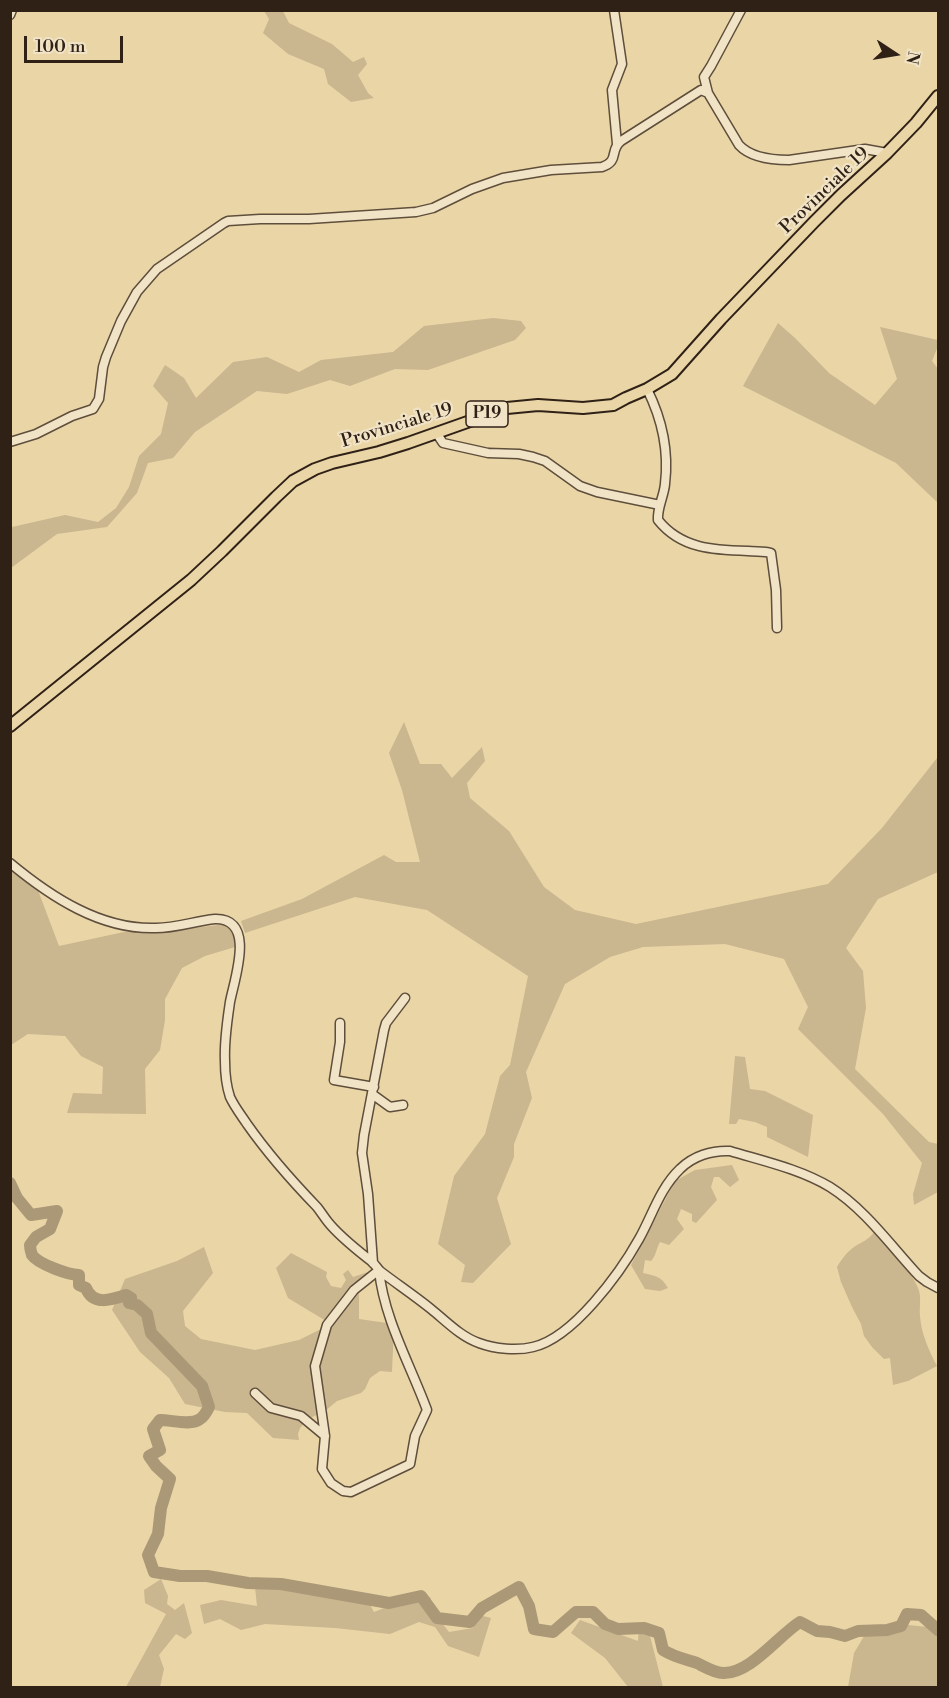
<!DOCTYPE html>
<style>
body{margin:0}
#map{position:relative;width:949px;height:1698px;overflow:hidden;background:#ead5a7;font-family:"Libre Bodoni",serif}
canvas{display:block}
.frame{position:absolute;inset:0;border:12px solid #302117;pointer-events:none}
.north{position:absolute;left:865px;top:24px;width:60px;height:60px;-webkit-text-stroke:4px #f1e4c6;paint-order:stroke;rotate:102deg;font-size:16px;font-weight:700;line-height:24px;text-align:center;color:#302117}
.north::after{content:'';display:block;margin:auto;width:21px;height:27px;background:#302117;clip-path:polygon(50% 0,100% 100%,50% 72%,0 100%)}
.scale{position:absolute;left:24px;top:36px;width:99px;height:27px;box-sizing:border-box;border:3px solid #302117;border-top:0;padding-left:8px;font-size:18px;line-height:21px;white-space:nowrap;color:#302117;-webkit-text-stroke:4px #f1e4c6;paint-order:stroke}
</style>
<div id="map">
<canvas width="949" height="1698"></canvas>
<div class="frame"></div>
<div class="north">N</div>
<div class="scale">100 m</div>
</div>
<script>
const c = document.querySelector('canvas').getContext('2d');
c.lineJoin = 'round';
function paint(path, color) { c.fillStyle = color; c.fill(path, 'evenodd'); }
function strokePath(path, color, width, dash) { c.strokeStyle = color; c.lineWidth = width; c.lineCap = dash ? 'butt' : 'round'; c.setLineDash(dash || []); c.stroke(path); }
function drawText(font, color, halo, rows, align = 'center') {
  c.font = font + ' "Libre Bodoni",serif'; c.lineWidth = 4.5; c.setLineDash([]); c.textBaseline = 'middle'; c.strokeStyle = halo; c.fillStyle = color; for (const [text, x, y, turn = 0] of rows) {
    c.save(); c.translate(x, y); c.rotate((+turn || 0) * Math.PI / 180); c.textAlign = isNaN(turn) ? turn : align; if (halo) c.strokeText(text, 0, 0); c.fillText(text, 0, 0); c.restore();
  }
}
paint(new Path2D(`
 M264,11H283L289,23L332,44L353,62L364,57L367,64L358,75L368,93L374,98L351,102L328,84L324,69L288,54L263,33L269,19Z
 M493,318L521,321L526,328L515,340L428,370L395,369L350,386L330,380L287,394L257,391L195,432L173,458L148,463L137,493L107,527L57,534L11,568L12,527L65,515L98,522L116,508L129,487L139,456L161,434L168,403L153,386L165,365L184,378L196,398L233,362L267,357L299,372L321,360L393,352L424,326Z
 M778,323L795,338L829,373L875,405L897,379L880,327L938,340V346L932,361L938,369V503L896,463L743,386Z
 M404,722L420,764H441L452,778L482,747L485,761L467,783L470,798L509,831L544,887L575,910L636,924L828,884L882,828L937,758L938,752V872L878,899L846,948L863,971L866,1008L855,1069L929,1142L938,1144V1192L914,1205L913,1194L922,1163L883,1114L798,1029L808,1007L784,959L725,944L643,947L610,957L565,984L526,1072L532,1098L514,1144V1157L497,1198L511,1244L473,1283L461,1282L465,1265L438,1244L454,1176L485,1134L500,1076L510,1065L528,976L427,910L355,897L245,933L241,921L302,899L384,855L396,862H420L402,790L389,753Z
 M11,870L30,878L36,885L59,946L124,932H159L227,924L234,933L235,947L205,956L182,968L165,999V1020L160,1050L145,1069L146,1114L67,1113L73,1093L102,1094L103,1067L81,1056L65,1036L28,1034L11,1045Z
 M735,1056L745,1057L750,1089L765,1091L813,1115L808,1157L767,1137V1127L755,1122L739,1119L736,1124H729Z
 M732,1165L739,1180L730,1187L719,1177H714L711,1187L717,1200L696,1223L692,1221V1214L681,1209L677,1219L684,1229L669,1245L660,1242C656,1249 656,1256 651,1261L645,1260L643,1273C656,1276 661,1276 668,1288L660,1291L645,1289L631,1265L675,1181L695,1170Z
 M874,1232C889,1249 909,1267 918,1288C922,1297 919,1307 920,1316C921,1333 929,1351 937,1366L908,1381L893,1385L890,1358L884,1359L872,1347L864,1336L861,1324L852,1307L841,1282L837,1267C842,1259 846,1253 854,1247C861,1242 869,1240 874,1232Z
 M204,1247L213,1273L183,1311L185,1326L201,1339L255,1350L299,1340L331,1324L288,1298L276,1268L291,1253L327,1272L326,1277L331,1286L341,1288L346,1280L343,1274L348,1270L353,1277L368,1272L359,1287V1319L394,1324L392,1372L380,1371L370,1378L365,1389L361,1393L337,1401L325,1411L308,1419L300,1428L298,1434L299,1440L273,1438L247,1413L225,1412L185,1404L169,1378L140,1352L112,1310L125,1279L177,1261Z
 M161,1579L168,1596L167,1604L175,1610L184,1603L192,1633L185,1639L176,1634L159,1655L164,1669L160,1687H126L166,1614L145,1603L144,1590Z
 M255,1587L305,1588L342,1600L368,1601L374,1612L422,1593L431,1598L424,1610L438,1618L449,1632L473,1628L479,1615L491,1618L479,1657L448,1646L435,1627L419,1622L390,1634L335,1628L265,1624L241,1630L220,1619L204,1624L200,1605L221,1600L257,1606Z
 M580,1620L638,1641L639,1627L649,1632L663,1687H628L605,1658L571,1633Z
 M908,1625L938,1628V1687H848L854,1653L866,1633L872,1636Z`), '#cab68f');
strokePath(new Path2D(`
 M10,1183L17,1198L31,1215L57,1211L50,1229L36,1237L30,1245C30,1247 31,1252 32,1255C38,1264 69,1275 79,1275V1285L86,1288C93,1306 111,1300 126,1295L131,1298L129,1303L137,1305L147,1314L151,1333L202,1386L209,1407C207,1411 204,1417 200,1419C191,1426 172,1420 160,1420L153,1429L160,1450L149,1456L156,1466L170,1479L161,1508L158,1534L148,1555L154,1572L180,1576H207L248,1583L281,1584L389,1603L421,1596L437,1618L470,1622L482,1608L519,1587L529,1606L534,1629L553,1632L576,1612H593L605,1624L618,1629L644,1628L659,1633L663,1650C674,1657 685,1659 697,1663C705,1667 715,1673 723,1673C750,1674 778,1636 800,1622L817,1631L830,1632L845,1636L858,1631L887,1630L901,1626L907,1614L921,1615L938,1630`), '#ab9876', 12);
const minor = new Path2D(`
 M614,10L622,64L612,90L617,144
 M10,15L12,10
 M708,93L704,77L711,66L741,10
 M647,389C662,419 669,451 665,484C664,496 657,508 658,520C681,549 714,550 748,551C756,552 764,551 771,553L776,590L777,628
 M438,433L439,437L443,443L488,453L519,454L533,457L545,461L580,486L597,492L660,505
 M10,442L36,434L72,416L93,409L99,399L103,367L106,357L121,321L137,292L157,269L224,223L228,221L260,219H309L416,212L433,208L472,189L503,178L551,170L602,167C620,161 609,150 621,141L701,90L708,93L739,145C751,158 773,160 789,160L865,149L887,153
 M10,863C51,897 101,930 156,928C176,928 195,921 215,919C257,918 234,980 230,1002C227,1022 224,1041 225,1061C225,1073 226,1085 230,1097C234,1106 241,1115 247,1124C268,1154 291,1180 317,1207C321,1212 324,1217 328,1222C340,1237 356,1249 371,1261C375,1264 377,1268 380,1271C397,1284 415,1296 431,1309C446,1321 461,1337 479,1343C495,1349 517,1351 533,1347C573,1338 620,1273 639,1239C652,1216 660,1188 680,1169C693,1156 712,1150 730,1151C763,1161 800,1169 830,1187C865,1209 891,1246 919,1276L927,1282L938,1288
 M340,1023V1042L334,1080L374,1087
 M372,1094L390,1107L403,1105
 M373,1263L368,1194L362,1153L364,1135L384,1030L386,1023L405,998
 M379,1270C384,1319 410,1364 427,1410L415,1436L410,1464L351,1492L343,1491L331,1483L322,1469L325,1436L315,1366L327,1325L354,1290Z
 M255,1393L271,1408L301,1416L325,1436`);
const major = new Path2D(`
 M10,726L191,580L222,551L276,497L293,481L315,469L332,463L379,452L408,443L507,408L538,405L583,408L613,405L626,398L647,389L672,374L721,319L814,222L841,195L887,153L916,123L938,96`);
strokePath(minor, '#5e4e3b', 11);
strokePath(major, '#302117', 14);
strokePath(minor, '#f1e4c6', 8);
strokePath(major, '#ead5a7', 10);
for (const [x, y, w] of [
 [487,414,42]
]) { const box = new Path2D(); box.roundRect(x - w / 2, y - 13, w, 26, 4.5); c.fillStyle = '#f1e4c6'; c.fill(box); strokePath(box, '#302117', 1.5); }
drawText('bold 16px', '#302117', null, [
 ["P19",487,414]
]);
drawText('18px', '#302117', '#f1e4c6', [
 ["Provinciale 19",825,191,-44],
 ["Provinciale 19",397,426,-17]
]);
</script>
